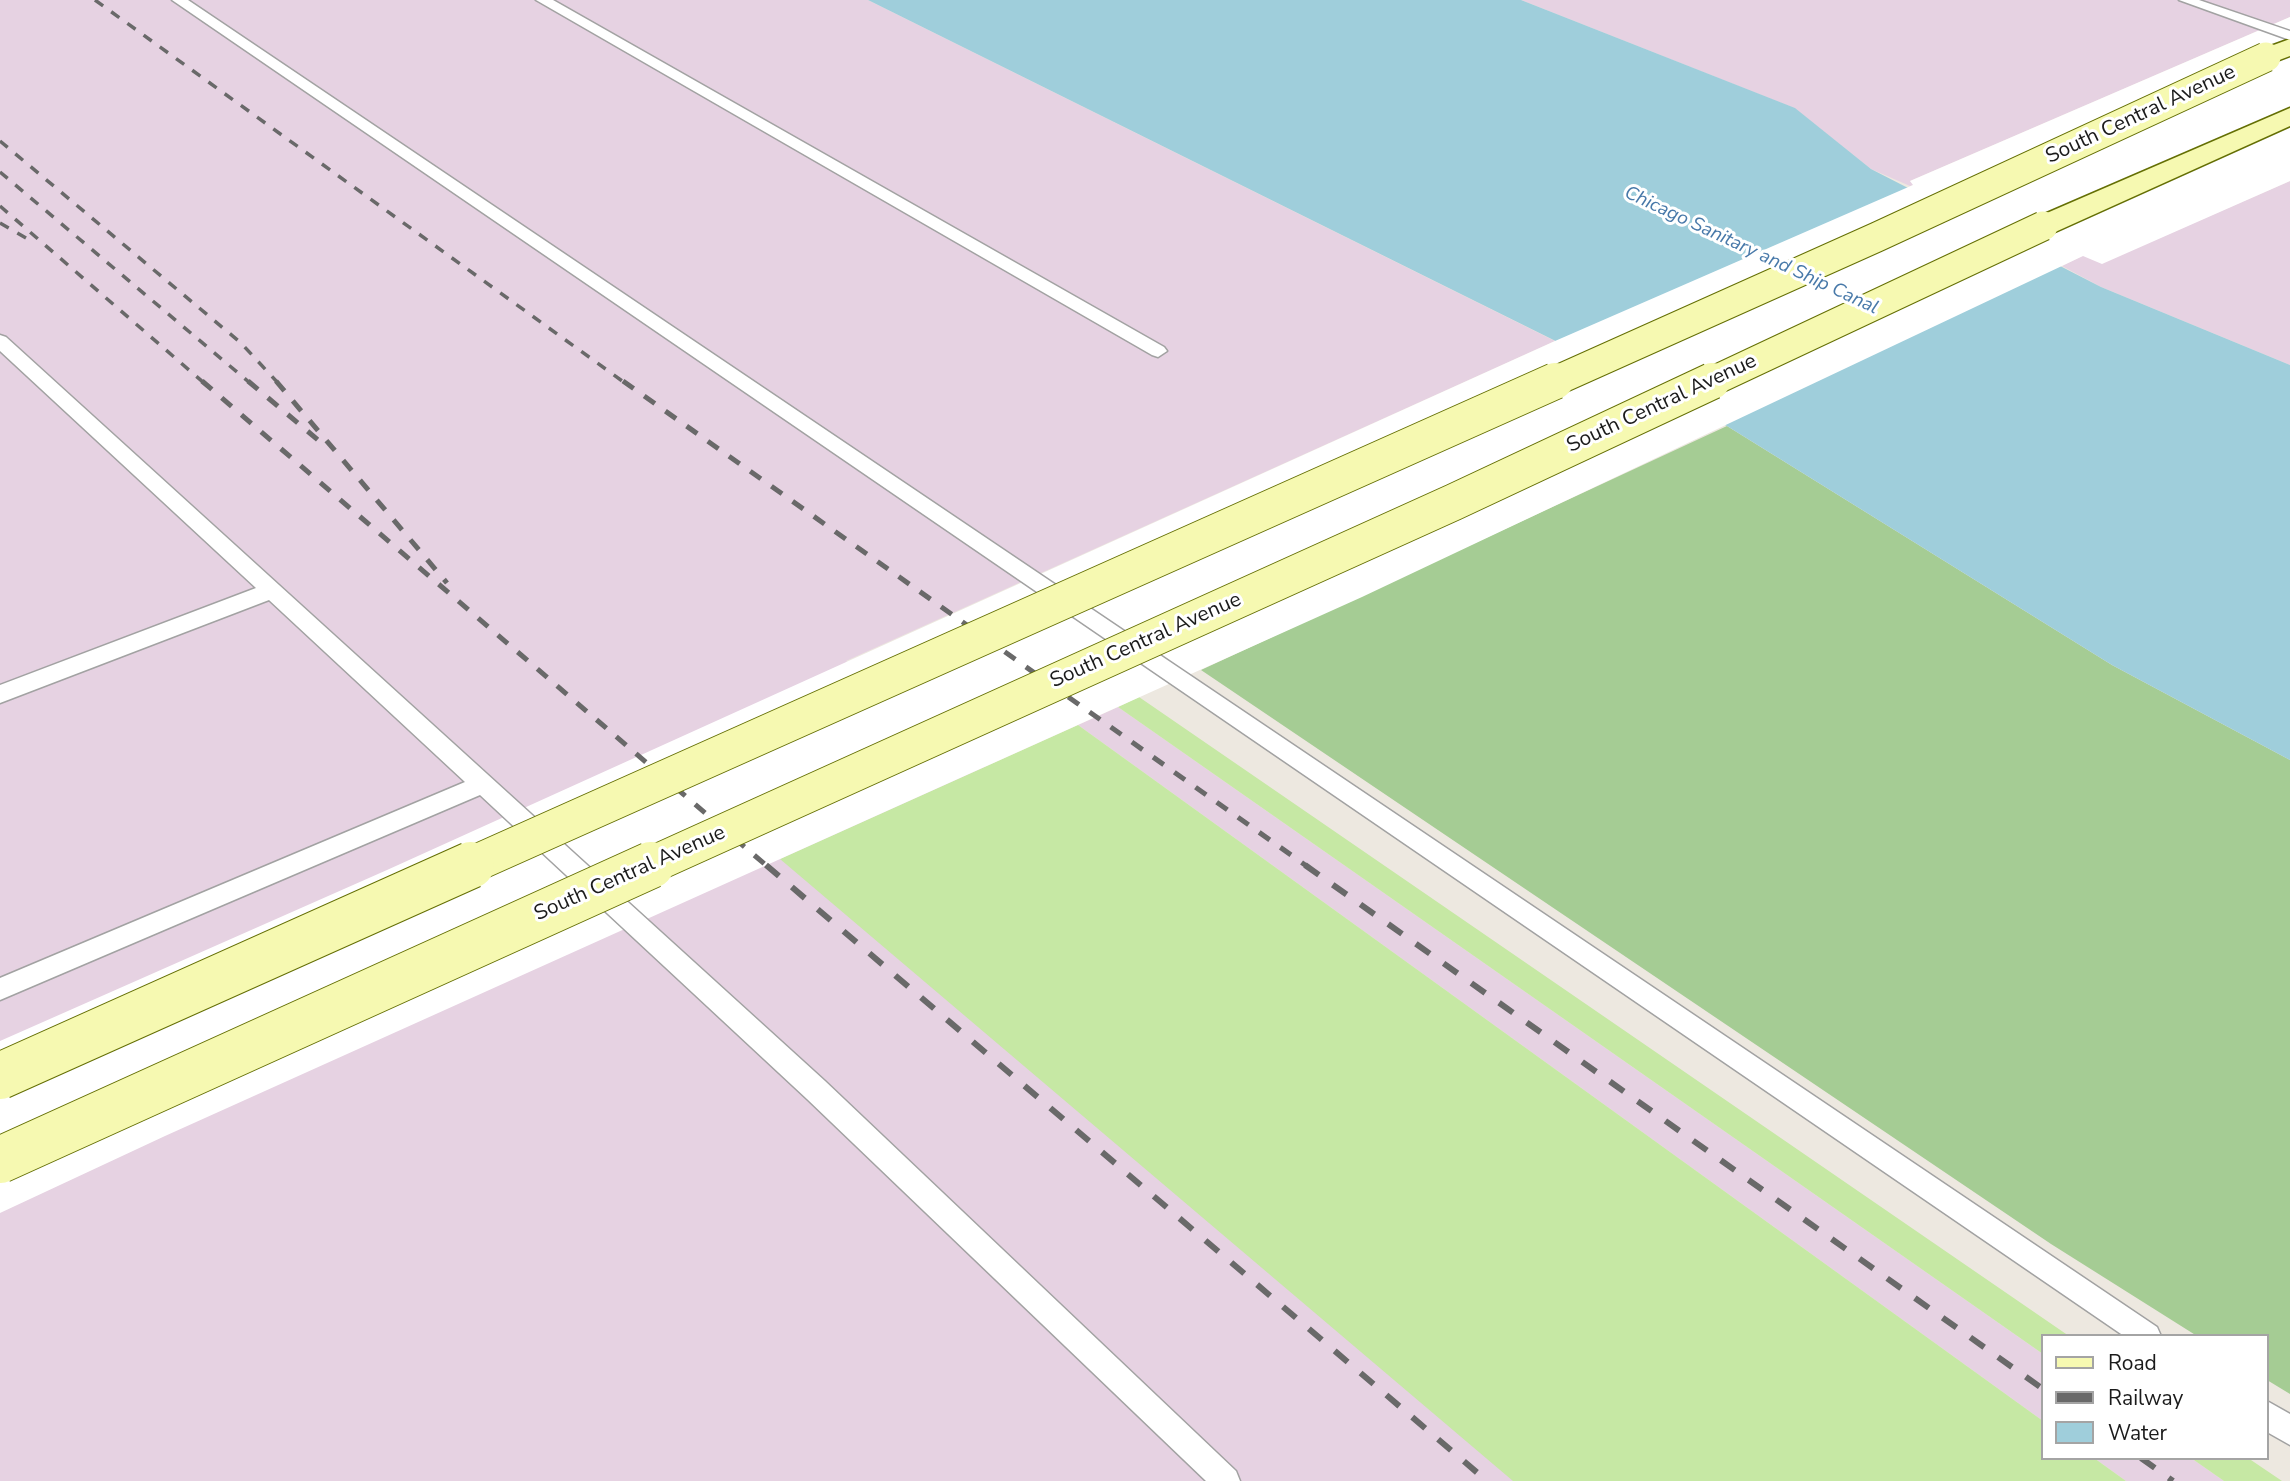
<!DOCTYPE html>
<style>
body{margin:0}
#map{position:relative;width:2290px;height:1481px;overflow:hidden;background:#ede8e0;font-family:"Nunito Sans",sans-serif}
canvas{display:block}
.legend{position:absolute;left:2041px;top:1334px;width:228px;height:126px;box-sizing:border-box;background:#fff;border:2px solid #a4a4a4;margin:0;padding:9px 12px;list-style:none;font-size:21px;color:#1b1b1b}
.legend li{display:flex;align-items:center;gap:14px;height:35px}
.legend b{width:35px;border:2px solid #a4a4a4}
</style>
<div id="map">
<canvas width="2290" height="1481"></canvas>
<ul class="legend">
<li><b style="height:9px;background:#f6f9b1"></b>Road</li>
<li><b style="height:9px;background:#696969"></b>Railway</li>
<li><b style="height:19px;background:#9fcedb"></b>Water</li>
</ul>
</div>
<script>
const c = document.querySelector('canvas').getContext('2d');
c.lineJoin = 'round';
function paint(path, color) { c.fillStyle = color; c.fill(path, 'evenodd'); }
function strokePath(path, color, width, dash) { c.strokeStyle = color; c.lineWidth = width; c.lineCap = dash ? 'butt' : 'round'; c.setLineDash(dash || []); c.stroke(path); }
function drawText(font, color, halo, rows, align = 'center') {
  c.font = font + ' "Nunito Sans",sans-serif'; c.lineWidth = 6; c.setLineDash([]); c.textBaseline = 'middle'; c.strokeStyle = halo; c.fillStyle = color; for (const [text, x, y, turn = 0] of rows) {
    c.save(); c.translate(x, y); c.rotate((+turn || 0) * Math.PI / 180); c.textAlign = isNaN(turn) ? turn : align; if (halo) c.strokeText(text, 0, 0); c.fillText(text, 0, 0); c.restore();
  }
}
paint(new Path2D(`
 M0,0H868L1555,341L846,661L1930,1481H0Z
 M1521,0H2290V17L1910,181L1914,185L1910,186L1871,169L1794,108Z
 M2290,181V365L2101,287L2062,266L2084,255L2102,263Z
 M1118,707L2043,1354V1421L1078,725Z
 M2094,1458H2191L2224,1481H2126Z`), '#e6d2e2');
paint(new Path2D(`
 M1139,697L2069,1336H2043V1354L1118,707Z
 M1078,725L2043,1421V1458H2094L2126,1481H1513L780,859Z
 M2191,1458H2248L2282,1481H2224Z`), '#c6e8a4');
paint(new Path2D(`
 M1727,426L2112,665L2290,760V1394L2267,1380V1336H2197L2051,1244L1201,670Z`), '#a5cc94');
paint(new Path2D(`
 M868,0H1521L1795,108L1871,169L2101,287L2290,365V760L2112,665L1727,426Z`), '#9fcedb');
paint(new Path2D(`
 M2290,17V181L2102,264L2083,256L1362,597L165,1136L0,1213V1041L387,870L1555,341L1913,185L1910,181Z`), '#fff');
const service = new Path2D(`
 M172,0H188L2157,1327L2161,1336H2124Z
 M536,0H553L1164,347L1167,351L1158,357L1152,355Z
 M2179,0H2199L2290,31V40Z
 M0,335L6,337L825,1081L1236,1471L1240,1481H1206L807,1099L480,795L0,1000V978L465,782L269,600L0,703V685L256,588L0,351Z
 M2267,1401L2290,1414V1445L2267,1432Z`);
const secondary = new Path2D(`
 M2290,39V56L2266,65L2257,63L2253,57L2257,51Z
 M2290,108V126L2053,233L2043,236L2033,233L2028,226L2033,219Z`);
strokePath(service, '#a2a2a2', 3);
strokePath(secondary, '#646f04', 3);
paint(service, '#fff');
paint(secondary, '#f6f9b1');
strokePath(new Path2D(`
 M95,0L625,383
 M0,141L241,343L278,383
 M0,172L250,383
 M0,206L204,383
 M0,223L26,238`), '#696969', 3.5, [10, 10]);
strokePath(new Path2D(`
 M202,381L768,867
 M248,381L318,440
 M276,381L447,583
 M623,381L1308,867`), '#696969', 5, [13, 13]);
strokePath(new Path2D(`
 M766,865L1487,1481
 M1305,865L2043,1389
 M2141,1458L2173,1481`), '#696969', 6, [17, 17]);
const secondaryBridgeFar2 = new Path2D(`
 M1551,383L1877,237L2266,57
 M1709,383L2043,226`);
const secondaryBridgeFar1 = new Path2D(`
 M467,867L1555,381
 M647,867L1454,502L1712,381`);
const secondaryBridge = new Path2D(`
 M0,1076L471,865
 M0,1160L651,865`);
strokePath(secondaryBridgeFar2, '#646f04', 31, []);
strokePath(secondaryBridgeFar1, '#646f04', 38, []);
strokePath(secondaryBridge, '#646f04', 48, []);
strokePath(secondaryBridgeFar2, '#f6f9b1', 29);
strokePath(secondaryBridgeFar1, '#f6f9b1', 36);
strokePath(secondaryBridge, '#f6f9b1', 46);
drawText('italic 19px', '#4879a9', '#fff', [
 ["Chicago Sanitary and Ship Canal",1751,251,25]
]);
drawText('21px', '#1b1b1b', '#fff', [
 ["South Central Avenue",2141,115,-25],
 ["South Central Avenue",1662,404,-25],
 ["South Central Avenue",1146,641,-24],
 ["South Central Avenue",630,874,-24]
]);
</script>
